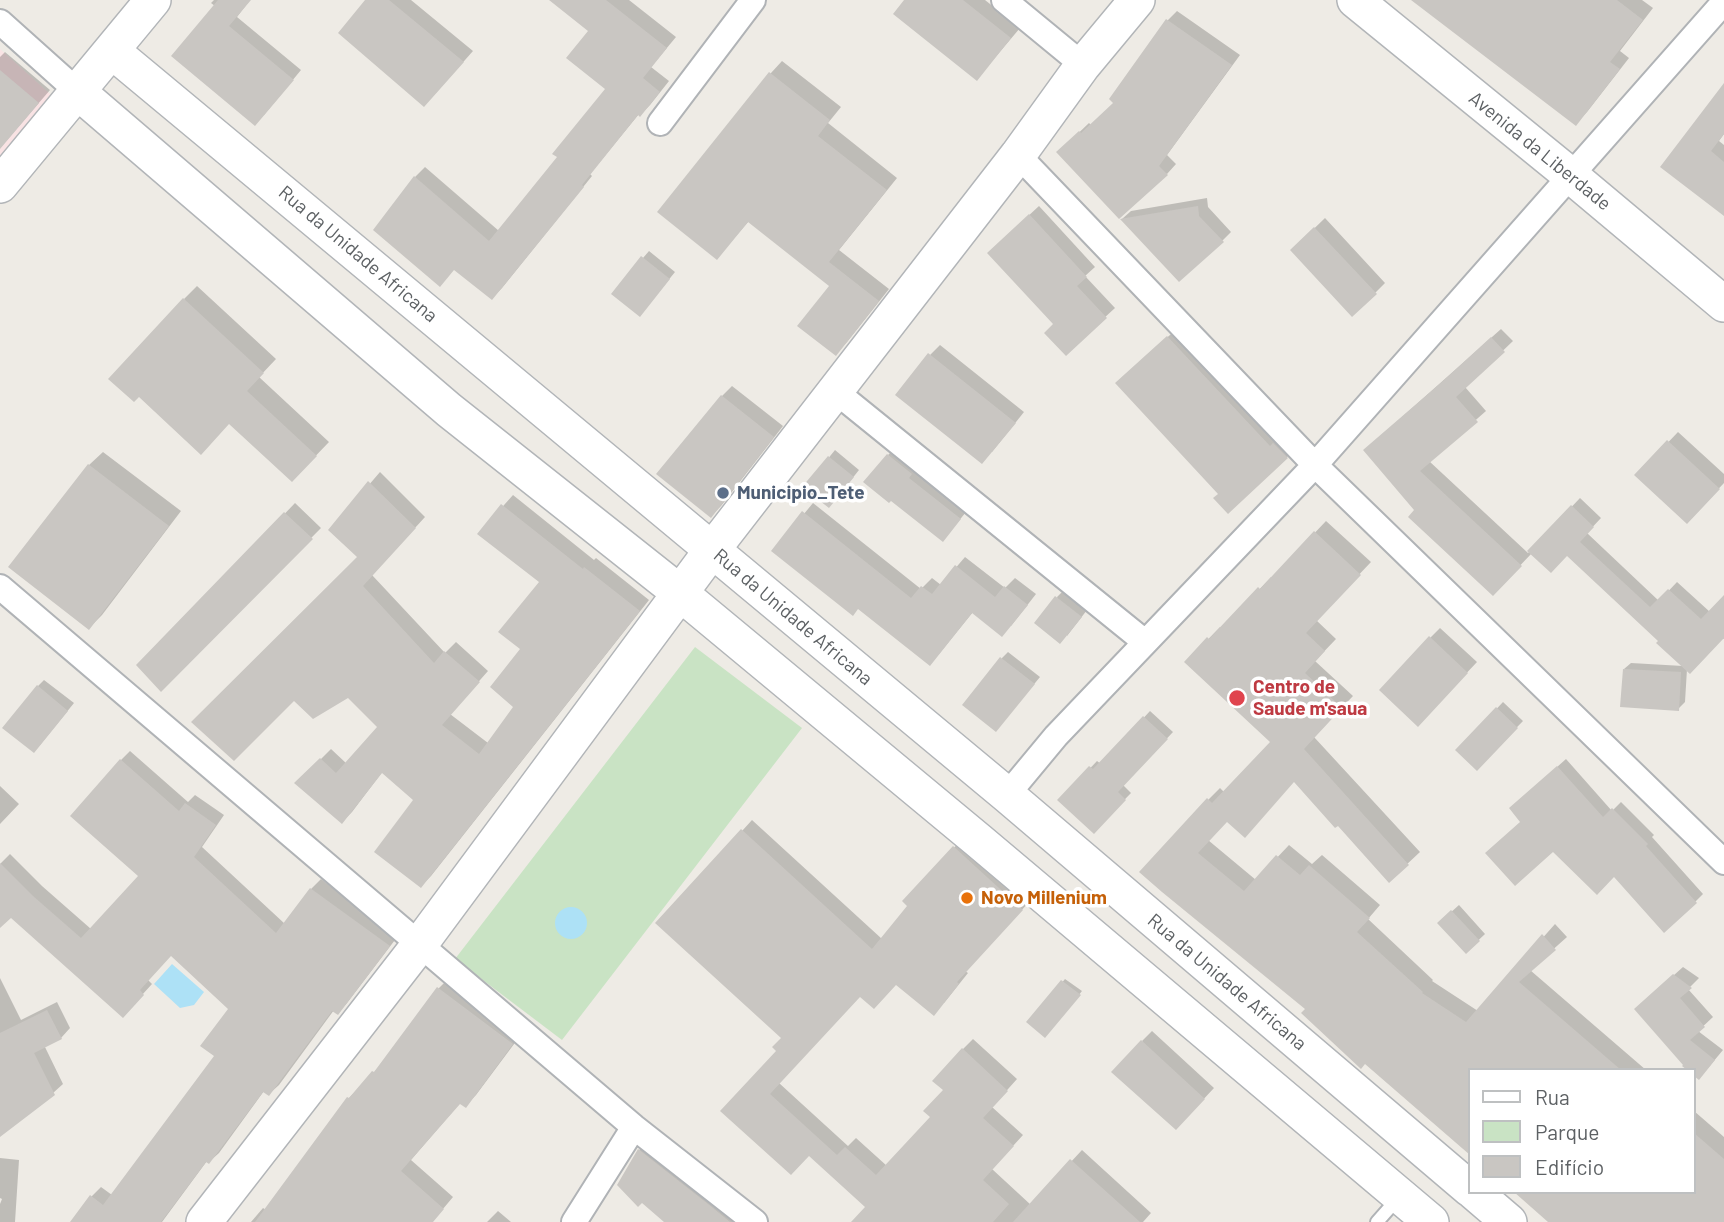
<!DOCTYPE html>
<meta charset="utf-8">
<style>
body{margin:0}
#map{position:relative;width:1724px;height:1222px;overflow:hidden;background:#eeebe5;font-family:Barlow,sans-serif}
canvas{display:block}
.legend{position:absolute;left:1468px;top:1068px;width:228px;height:126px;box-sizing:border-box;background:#fff;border:2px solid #bec0c1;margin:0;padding:9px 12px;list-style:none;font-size:21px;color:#5d6164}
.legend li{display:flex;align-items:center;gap:14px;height:35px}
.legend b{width:35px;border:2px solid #bec0c1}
</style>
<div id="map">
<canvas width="1724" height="1222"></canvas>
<ul class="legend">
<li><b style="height:9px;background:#fff"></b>Rua</li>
<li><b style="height:19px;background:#c9e3c4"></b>Parque</li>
<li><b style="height:19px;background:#c9c6c2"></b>Edifício</li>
</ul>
</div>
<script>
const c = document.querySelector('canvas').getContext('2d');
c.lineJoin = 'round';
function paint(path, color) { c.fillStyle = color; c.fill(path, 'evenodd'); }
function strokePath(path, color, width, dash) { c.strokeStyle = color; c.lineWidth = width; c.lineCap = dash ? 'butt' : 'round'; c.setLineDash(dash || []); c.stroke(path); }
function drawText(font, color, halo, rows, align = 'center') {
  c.font = font + ' Barlow,sans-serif'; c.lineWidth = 7; c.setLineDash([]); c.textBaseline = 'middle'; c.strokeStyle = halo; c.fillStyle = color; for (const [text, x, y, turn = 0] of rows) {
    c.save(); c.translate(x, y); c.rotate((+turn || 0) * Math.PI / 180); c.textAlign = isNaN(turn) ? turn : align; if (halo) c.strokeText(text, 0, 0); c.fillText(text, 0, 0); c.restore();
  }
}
paint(new Path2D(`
 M0,49L58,101L0,167Z`), '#f9e3e4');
paint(new Path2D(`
 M695,647L802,728L562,1040L455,959Z`), '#c9e3c4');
paint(new Path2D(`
 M555 923a16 16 0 1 1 32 0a16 16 0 1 1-32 0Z
 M172,964L204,992L194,1005L180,1008L154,984Z`), '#ade1f6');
paint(new Path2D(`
 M214,0H250L237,17L301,70L264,115L215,6L211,3Z
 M367,0H411L473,51L434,95Z
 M570,0H629L676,37L651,67L669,81L650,105L640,115L639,114L590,174L592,176L502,288L492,298L455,268L440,285L415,177L425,167L499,231L559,157L607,88L590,30Z
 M906,0H985L1020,28L977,79Z
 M1414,0H1642L1653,8L1620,51L1629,58L1587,112L1576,123Z
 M1177,11L1240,55L1167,155L1176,164L1167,174L1068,143L1089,123L1091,125L1116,102L1111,99L1168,20Z
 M5,52L50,90L0,148V57Z
 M782,61L841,107L828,123L897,178L839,250L889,289L847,342L835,354L831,286L749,221L717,258L660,212L771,73Z
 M1724,85V134L1719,141L1724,145V214L1662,167Z
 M1207,198L1208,207L1231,232L1222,241L1122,219L1131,211Z
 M1039,206L1095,267L1085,276L1115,308L1066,353L1055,324L998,244Z
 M1325,218L1385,283L1375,293L1292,250Z
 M649,251L675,272L646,308L643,258Z
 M197,286L276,359L259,377L329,442L305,467L230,422L184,299Z
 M1180,326L1299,445L1287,457L1221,493L1130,371Z
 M1501,329L1513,341L1465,387L1486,411L1429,461L1528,553L1580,498L1601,518L1587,533L1659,601L1677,582L1710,612L1724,598V639L1722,638L1687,669L1685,702L1678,709L1624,669L1631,663L1683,666L1660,641L1567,554L1532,553L1493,594L1416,510L1365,450Z
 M940,345L1024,412L992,452L930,355Z
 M732,386L783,426L721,506L711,516L722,396Z
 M1678,432L1724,474V483L1687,522L1637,475Z
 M894,449L966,512L949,533L888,455Z
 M835,450L859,470L835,500L805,487Z
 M103,452L181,511L102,615L89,628V465Z
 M380,472L425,517L372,575L445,653L456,642L488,671L450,714L488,743L516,707L523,649L541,582L479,533L513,495L594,560L596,558L649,600L431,876L421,886L416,800L383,771L352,812L342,822L297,783L331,749L347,764L380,727L359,557L331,529Z
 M295,503L321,528L161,690L139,666Z
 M813,503L921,589L932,578L941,585L965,557L1005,588L1015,578L1036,594L1011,626L973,612L939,654L859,607L774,550Z
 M1326,521L1371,562L1316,620L1336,639L1315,661L1353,696L1314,737L1420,852L1389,881L1338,823L1294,781L1227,820L1208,840L1256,880L1289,845L1312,864L1322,855L1380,905L1368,919L1433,980L1432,981L1478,1011L1555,924L1567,937L1530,970L1646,1070H1470V1153L1366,1062L1307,1009L1163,891L1208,800L1220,788L1225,793L1273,742L1186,662L1220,627L1222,629L1271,577L1272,578Z
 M1063,591L1087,610L1067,636L1057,597Z
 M1440,628L1477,662L1428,714L1430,638Z
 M1008,652L1040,677L1002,723V658Z
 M44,680L74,703L40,745L38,686Z
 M1503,702L1523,721L1477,768L1458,750Z
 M1150,711L1173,732L1123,785L1131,793L1094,831L1060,800L1097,761L1101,764Z
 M130,751L188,802L195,795L224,815L202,847L285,924L311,889L321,879L398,936L347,1003L338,1013L334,1010L279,1085L269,1094L264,1091L219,1153L209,1162L207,1161L162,1222H73L92,1196L101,1187L112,1195L216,1055L230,1009L171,954L148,980L152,984L132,1006L11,915L0,926V864L10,854L42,886L91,929L141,876L121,760Z
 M1566,759L1612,811L1621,802L1654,835L1652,837L1703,894L1695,902L1614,875L1522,821L1519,801Z
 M0,786L19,804L0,824Z
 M752,820L882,939L909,906L904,901L964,837L1032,899L965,971L968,973L944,1003L896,983L861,995L779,1083L848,1146L856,1138L887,1166L932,1116L963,1049L973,1039L1017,1079L992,1107L1023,1135L992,1169L1031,1205L1082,1150L1151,1213L1143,1222H854L868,1207L809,1154L723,1111L778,1050L783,1037L742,831Z
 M1459,905L1485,934L1466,952L1439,923Z
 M1683,967L1699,978L1688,989L1713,1017L1698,1031L1723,1050L1708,1068L1694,1070L1645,1001Z
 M0,978L21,1020L57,1002L70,1028L61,1038L44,1045L63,1084L53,1093L0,1134Z
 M449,978L523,1032L476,1095L466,1105L461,1102L411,1160L453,1197L432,1222H251L263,1208L266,1210L349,1098L385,1061L438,989Z
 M1065,979L1082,991L1048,1033L1029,1022Z
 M1152,1031L1214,1088L1186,1118L1142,1041Z
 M1694,1111L1724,1137V1222H1551L1694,1192Z
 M648,1141L750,1222H666L639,1150Z
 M0,1158L19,1160L15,1222H0V1204L2,1199L0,1198Z
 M498,1211L511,1222H487Z`), '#0003');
paint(new Path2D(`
 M218,0H251L229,26L294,80L255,126L171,56Z
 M365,0H389L464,62L424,107L338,33Z
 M549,0H606L667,48L643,78L660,92L640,117L638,115L582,185L584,187L492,300L454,270L440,287L373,230L414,176L489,241L557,157L552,154L605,89L566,58L588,31Z
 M904,0H963L1011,38L977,81L893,14Z
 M1411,0H1617L1643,20L1610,62L1620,69L1576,126Z
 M1166,19L1232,65L1159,166L1168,175L1119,219L1056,152L1079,131L1081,133L1113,103L1109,99Z
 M0,70L39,103L0,149Z
 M769,72L830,120L818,136L887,190L829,262L879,301L836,356L797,326L829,286L748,222L717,260L657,212Z
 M1724,83V134L1711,151L1724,162V216L1660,167Z
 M1198,206L1199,216L1224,242L1179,282L1120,219Z
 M1029,214L1087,277L1077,286L1107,318L1066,356L1044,333L1053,324L987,253Z
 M1314,227L1377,294L1352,317L1290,250Z
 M641,256L670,279L640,317L611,294Z
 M183,298L264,373L247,391L317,456L292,482L229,424L201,455L139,397L134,402L108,379Z
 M1167,336L1270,446L1273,443L1288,458L1228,514L1213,498L1218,494L1115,383Z
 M1491,337L1505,352L1456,397L1478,422L1420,471L1522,566L1493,596L1408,517L1414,510L1363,450L1443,381Z
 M928,353L1016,423L982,464L895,395Z
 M721,395L774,437L711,518L656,474Z
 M1667,440L1720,489L1687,524L1634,475Z
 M887,454L912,474L909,478L961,519L943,542L891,501L889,503L863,482Z
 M828,456L854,477L829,508L802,487Z
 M88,464L169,526L89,630L8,567Z
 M368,481L416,528L363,586L434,663L444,651L480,682L442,725L479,754L513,707L490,687L520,649L498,632L539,582L477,534L501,504L583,569L584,567L640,611L421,888L374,852L413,800L382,773L342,824L294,783L320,758L336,773L377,727L348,698L313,719L294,701L234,761L191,722L357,557L328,530Z
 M1571,505L1594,527L1580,542L1650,607L1668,589L1701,619L1724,595V638L1690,674L1656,643L1658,641L1567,556L1551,573L1527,551Z
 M802,511L911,598L921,586L932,594L955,565L995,597L1004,586L1028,605L1002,637L972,613L930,666L858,609L853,616L771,551Z
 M284,512L313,539L161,692L136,665Z
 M1314,531L1361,575L1306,633L1325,651L1305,673L1342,708L1304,749L1409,865L1389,883L1338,826L1335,828L1294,782L1245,838L1227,822L1198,853L1244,891L1276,855L1300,875L1309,865L1370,918L1357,932L1423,992L1422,993L1466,1022L1542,934L1556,950L1519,982L1621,1070H1470V1155L1365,1064L1361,1069L1301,1013L1305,1009L1162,892L1139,872L1207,798L1212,803L1270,742L1184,662L1207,637L1209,639L1258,587L1260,589Z
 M1055,596L1082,617L1060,644L1034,623Z
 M1429,636L1468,673L1418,727L1379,690Z
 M1000,657L1035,684L996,732L962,705Z
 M1623,669L1681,672L1679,711L1620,707Z
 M37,685L68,711L34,753L2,728Z
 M1496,707L1518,728L1477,771L1455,750Z
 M1143,716L1168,739L1118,792L1126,800L1094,834L1057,800L1089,766L1093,769Z
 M120,759L179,811L185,803L216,825L194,857L276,933L310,888L390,946L338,1015L332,1011L269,1096L263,1092L209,1164L206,1162L161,1222H70L90,1195L103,1205L214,1056L200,1046L228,1009L171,956L140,990L144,995L123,1018L11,918L0,928V863L33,896L81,938L138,876L70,816Z
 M1557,766L1603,817L1612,808L1648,844L1646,846L1697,903L1664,933L1614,877L1597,895L1553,852L1515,886L1485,853L1520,822L1509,808Z
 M741,829L872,949L907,906L902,901L953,846L1023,910L957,982L959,984L934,1016L896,985L874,1009L860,997L770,1094L837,1155L845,1147L876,1175L930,1117L923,1111L943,1090L932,1081L962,1048L1008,1091L983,1118L1014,1146L983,1180L1009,1204L993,1222H851L865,1207L809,1156L791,1175L720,1111L776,1051L772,1047L781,1038L655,923Z
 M1451,910L1480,941L1466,954L1437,923Z
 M1673,974L1692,988L1680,998L1705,1027L1690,1040L1715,1060L1699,1080L1694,1076V1070H1687L1682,1066L1683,1065L1634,1009Z
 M1061,980L1081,995L1045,1038L1026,1022Z
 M437,987L513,1044L466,1108L460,1104L401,1171L444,1209L433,1222H255L347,1097L349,1098L372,1071L374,1072Z
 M47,1010L62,1039L34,1053L55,1095L0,1137V1033Z
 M1141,1040L1205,1099L1176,1130L1111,1072Z
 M1694,1133L1724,1159V1222H1548L1514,1192H1694Z
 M638,1149L708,1204L730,1222H664L642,1203L638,1207L617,1185Z
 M1070,1159L1140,1222H1013Z`), '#c9c6c2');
const lane = new Path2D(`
 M1377,1222L1400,1196`);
const street = new Path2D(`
 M1004,0L1083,65
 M0,22L77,91
 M660,123L753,0
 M1018,155L1315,465L1724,862
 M835,391L1145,642
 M0,587L634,1127L755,1222
 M1007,795L1056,736L1315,465L1724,2
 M574,1222L634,1127`);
const secondary = new Path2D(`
 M1355,0L1570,175L1724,304
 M112,51L1007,795L1470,1189
 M77,91L449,410L680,593L979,841L1431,1222
 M0,185L153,0
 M1474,1192L1509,1222
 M204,1222L420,944L712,550L1018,155L1083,65L1137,0`);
strokePath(lane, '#b0b3b6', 16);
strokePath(street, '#b0b3b6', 28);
strokePath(secondary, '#b2b5b8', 38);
strokePath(lane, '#fff', 12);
strokePath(street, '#fff', 24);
strokePath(secondary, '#fff', 35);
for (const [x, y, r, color] of [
 [723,493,7,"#5c6f8a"],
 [1237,698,9,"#e0444e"],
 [967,898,7,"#e8710a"]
]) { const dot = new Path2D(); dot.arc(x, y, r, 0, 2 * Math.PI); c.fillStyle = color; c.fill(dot); strokePath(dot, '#fff', 2.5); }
drawText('19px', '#5d6164', '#fff', [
 ["Avenida da Liberdade",1540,151,39],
 ["Rua da Unidade Africana",358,254,40],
 ["Rua da Unidade Africana",793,617,40],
 ["Rua da Unidade Africana",1227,982,40]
]);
drawText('bold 19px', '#4e5e75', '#fff', [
 ["Municipio_Tete",737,493]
], 'left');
drawText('bold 19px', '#be3a42', '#fff', [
 ["Centro de",1253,687],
 ["Saude m'saua",1253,709]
], 'left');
drawText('bold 19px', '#c56008', '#fff', [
 ["Novo Millenium",981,898]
], 'left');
</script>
